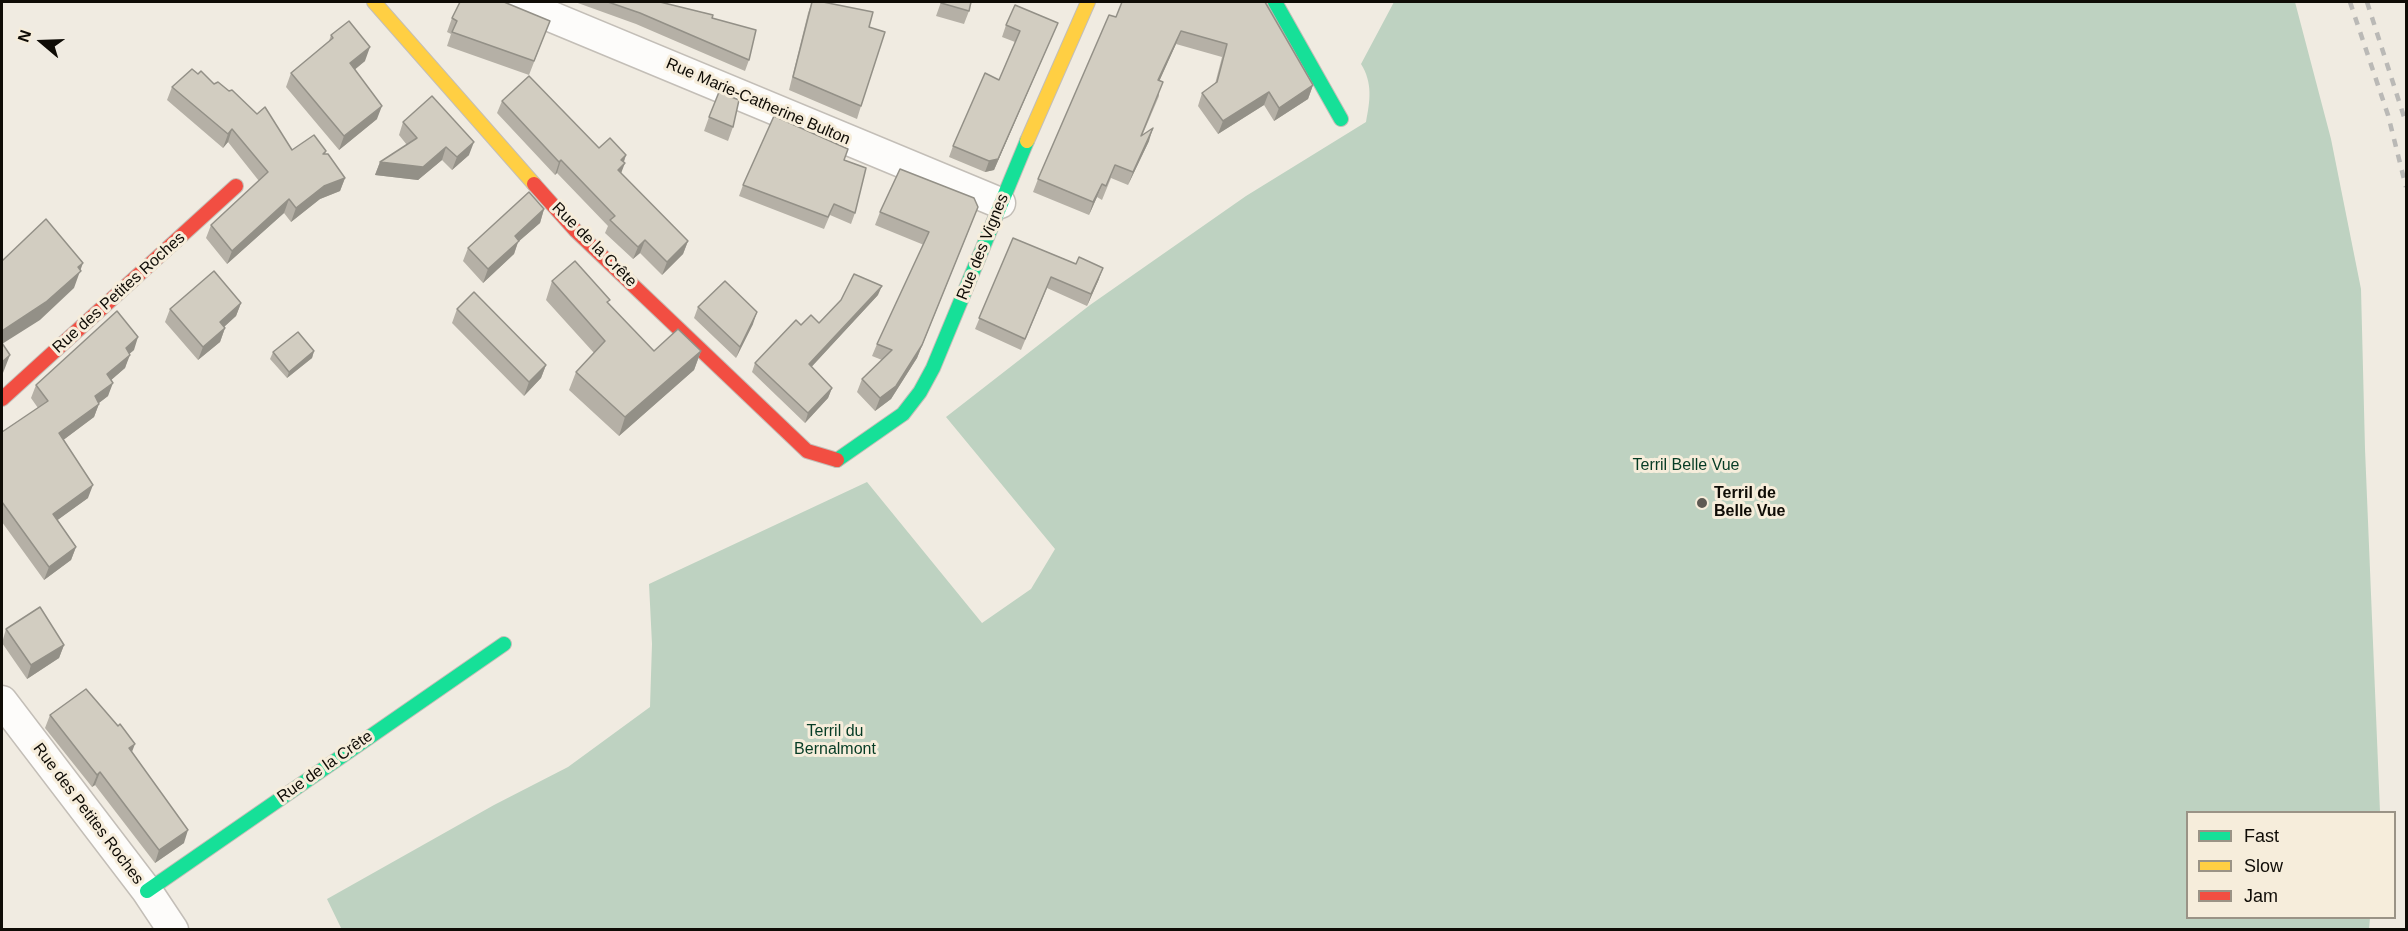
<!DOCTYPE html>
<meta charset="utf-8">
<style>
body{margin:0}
#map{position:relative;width:2408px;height:931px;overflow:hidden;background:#f0ebe1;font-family:Arial,sans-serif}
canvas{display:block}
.frame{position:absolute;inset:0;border:3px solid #0f0c06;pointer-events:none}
.legend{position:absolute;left:2186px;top:811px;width:210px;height:108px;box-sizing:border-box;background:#f6eddb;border:2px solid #9a9386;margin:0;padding:8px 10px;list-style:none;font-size:18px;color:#0f0c06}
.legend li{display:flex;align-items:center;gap:12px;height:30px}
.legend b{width:30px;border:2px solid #9a9386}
.north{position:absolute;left:12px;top:12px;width:60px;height:60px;-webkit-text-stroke:4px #f6eddb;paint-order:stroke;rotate:289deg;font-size:16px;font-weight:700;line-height:24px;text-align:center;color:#0f0c06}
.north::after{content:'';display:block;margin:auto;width:21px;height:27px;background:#0f0c06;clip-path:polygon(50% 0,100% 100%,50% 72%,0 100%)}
</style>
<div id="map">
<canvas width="2408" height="931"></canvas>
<div class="frame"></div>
<ul class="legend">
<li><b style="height:8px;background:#16e098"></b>Fast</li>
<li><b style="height:8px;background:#ffcf43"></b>Slow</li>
<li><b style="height:8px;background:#f24e42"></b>Jam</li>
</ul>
<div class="north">N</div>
</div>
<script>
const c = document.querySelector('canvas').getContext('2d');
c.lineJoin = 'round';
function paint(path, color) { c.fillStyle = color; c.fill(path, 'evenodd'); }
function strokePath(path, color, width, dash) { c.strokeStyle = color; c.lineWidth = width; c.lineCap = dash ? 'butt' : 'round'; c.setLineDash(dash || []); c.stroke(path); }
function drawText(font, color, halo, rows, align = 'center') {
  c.font = font + ' Arial,sans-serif'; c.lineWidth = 6; c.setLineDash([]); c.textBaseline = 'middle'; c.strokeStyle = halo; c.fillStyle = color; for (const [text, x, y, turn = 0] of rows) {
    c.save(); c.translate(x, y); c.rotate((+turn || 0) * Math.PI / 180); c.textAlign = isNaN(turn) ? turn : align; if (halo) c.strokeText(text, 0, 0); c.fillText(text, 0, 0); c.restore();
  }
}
paint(new Path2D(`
 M1394,2H2295L2331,139L2361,289L2365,449L2380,812H2188V918H2370L2369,929L342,930L327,899L494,805L568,767L650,707L652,644L649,584L867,482L982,623L1031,589L1055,549L946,417L1090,305L1246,196L1366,122C1370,101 1373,83 1361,64Z`), '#bed2c1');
const street = new Path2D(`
 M516,2L1000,203
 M2,701L147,891L173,930`);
const fast = new Path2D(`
 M1275,2L1341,119
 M837,460L903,414L920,392L933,368L1027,141
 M147,891L504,644`);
const slow = new Path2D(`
 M374,2L534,184
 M1027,141L1088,2`);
const jam = new Path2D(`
 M534,184L576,231L807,451L837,460
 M2,399L236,186`);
strokePath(street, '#c3beb7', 33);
strokePath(fast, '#c3beb7', 16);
strokePath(slow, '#c3beb7', 16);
strokePath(jam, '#c3beb7', 16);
strokePath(street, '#fdfcfa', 30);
strokePath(fast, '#16e098', 14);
strokePath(slow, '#ffcf43', 14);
strokePath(jam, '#f24e42', 14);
strokePath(new Path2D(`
 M2350,2L2388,115L2406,187
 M2367,2L2406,123`), '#bab9b6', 4.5, [8, 8]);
paint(new Path2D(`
 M575,2H660L712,18L749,60L745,71L636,24Z
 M812,2L861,106L857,119L789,90L808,13Z
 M941,2L969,11L964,24L936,16Z
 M1265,2L1313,85L1308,99L1274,121L1264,105L1218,134L1198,106L1202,93L1215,84L1222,57L1176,44L1159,81V96L1142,136L1149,141L1128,185L1111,178L1102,200L1097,197L1089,215L1033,192L1038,179L1116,17Z
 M452,18L550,21L529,75L447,46L451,34L447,32Z
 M1058,23L994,170L985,172L949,157L953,146L999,80L1015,42L1002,37L1006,25Z
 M331,35L365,61L355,69L377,119L339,150L286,87L291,73L329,41Z
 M198,74L214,84L292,150L326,151L325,154L345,178L340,191L320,199L291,222L284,213L227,264L206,238L211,225L259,181L228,142L223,148L167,100L172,87Z
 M502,101L599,148L626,155L621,173L688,241L683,254L662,275L640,253L633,259L605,233L608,226L557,173L555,175L497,113Z
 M709,117L733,127L728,141L704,131Z
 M403,122L469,155L452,170L442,160L418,180L375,175L380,162L407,145L399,135Z
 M844,160L855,213L851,224L830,215L824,229L739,196L743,185Z
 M544,209L540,223L518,242L514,254L483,283L463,261L468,248Z
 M880,212L973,220L917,358L891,399L875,411L857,392L862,379L882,360L872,356L877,344L924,245L875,225Z
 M1013,238L1099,279L1087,306L1047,288L1021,350L975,329Z
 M552,281L608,304L654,351H701L694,370L619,436L569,390L576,372L594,353L546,300Z
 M878,295L811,367L832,388L828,398L805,423L752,372L755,363L801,325L819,323Z
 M241,303L236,316L224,327L225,328L220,342L198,360L165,322L170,309Z
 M698,307L753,324L736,358L694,318Z
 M457,309L546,365L541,378L524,396L452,323Z
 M134,350L129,354L125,368L111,380L108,396L99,403L94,417L63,440L88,498L57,520L76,547L71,560L44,580L2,522V432L38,408L31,398L36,385Z
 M314,351L312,358L287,378L270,359L273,352Z
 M6,629L64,645L59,658L27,679L2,643Z
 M50,715L132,752L184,843L155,863L95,785L92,787L45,728Z`), '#b5b0a6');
paint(new Path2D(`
 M1058,23L994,170L985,172L989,161Z
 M1181,31L1176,44L1154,93L1158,80Z
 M370,47L365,61L346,77L350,63Z
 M1313,85L1308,99L1274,121L1279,108Z
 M1269,92L1264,105L1218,134L1223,121Z
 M382,106L377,119L339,150L344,136Z
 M1153,128L1149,141L1128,185L1133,172Z
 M232,129L228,142L223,148L228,134Z
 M474,142L469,155L452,170L457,157Z
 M446,147L442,160L418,180L375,175L380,162Z
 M626,155L622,166L625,163L620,176L613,183L621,160Z
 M561,160L557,173L555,175L559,162Z
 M345,178L340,191L320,199L291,222L296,208L324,186Z
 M1102,184L1097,197L1089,215L1093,202Z
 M289,199L284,213L227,264L232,251Z
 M978,207L917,358L891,399L875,411L880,398Z
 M544,209L540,223L518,242L514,254L483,283L488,269L515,236Z
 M645,240L640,253L633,259L638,247Z
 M688,241L683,254L662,275L667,262Z
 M83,263L74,288L40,320L2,344V331Z
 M1103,268L1099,279L1087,306L1091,294Z
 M882,286L878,295L805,374L809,364Z
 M241,303L236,316L215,335L220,322Z
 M757,312L753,324L736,358L740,347Z
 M225,328L220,342L198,360L203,347Z
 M138,337L134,350L121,361L126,348Z
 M314,351L312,358L287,378L289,372Z
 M701,351L694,370L619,436L625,417Z
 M10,355L3,373L2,374V362Z
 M130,355L125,368L102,388L107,374Z
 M546,365L541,378L524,396L529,382Z
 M113,383L108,396L91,409L95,396Z
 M832,388L828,398L805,423L808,413Z
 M99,404L94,417L54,447L59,433Z
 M93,485L88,498L48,527L53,514Z
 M76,547L71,560L44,580L49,567Z
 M64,645L59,658L27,679L31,665Z
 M135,744L130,757L129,748Z
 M100,772L95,785L92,787L97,775Z
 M188,830L184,843L155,863L159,850Z`), '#939087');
const building = new Path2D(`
 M460,2H504L550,21L534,61L452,32L457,21L452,18Z
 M608,2H660L713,15L712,18L756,30L749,60L640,13Z
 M812,2H823L873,12L869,27L885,32L861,106L793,77Z
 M941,2H971L969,11L941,3Z
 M1122,2H1265L1313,85L1279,108L1269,92L1223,121L1202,93L1217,82L1227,44L1181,31L1158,80L1163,82L1141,136L1153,128L1133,172L1115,165L1106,186L1102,184L1093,202L1038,179L1109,15L1116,17Z
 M1015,5L1058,23L998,159L989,161L953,146L985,73L999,80L1020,31L1006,25Z
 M349,21L370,47L350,63L382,106L344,136L291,73L333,38L331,35Z
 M192,69L198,74L201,71L214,84L218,82L229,91L232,90L257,114L265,107L292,150L314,135L326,151L323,154H328L345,178L324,186L296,208L289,199L232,251L211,225L268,172L232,129L228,134L172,87Z
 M529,76L599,148L610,138L626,155L621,160L625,163L618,170L688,241L667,262L645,240L638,247L610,220L615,216L561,160L559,162L502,101Z
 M719,92L739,100L733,127L709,117Z
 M432,96L474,142L457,157L446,147L423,167L380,162L417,138L403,122Z
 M774,116L848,149L844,160L866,168L855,213L834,204L828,217L743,185Z
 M900,169L974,198L978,207L922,345L896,386L880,398L862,379L892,350L877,344L929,232L880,212Z
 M529,192L544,209L515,236L519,241L488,269L468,248Z
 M46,219L83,263L78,267L81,271L46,302L2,331V261Z
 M1013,238L1076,264L1079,257L1103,268L1091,294L1051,277L1025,339L979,318Z
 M575,261L610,300L607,302L654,351L678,329L701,351L625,417L576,372L605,341L552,281Z
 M214,271L241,303L220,322L225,328L203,347L170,309Z
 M854,274L882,286L809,364L832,388L808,413L755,363L796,320L801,325L811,315L819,323L841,300Z
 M725,281L757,312L740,347L698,307Z
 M474,292L546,365L529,382L457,309Z
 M117,311L138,337L126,348L130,355L107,374L113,383L95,396L99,404L59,433L93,485L53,514L76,547L49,567L2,502V432L48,401L36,385Z
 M298,332L314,351L289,372L273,352Z
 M2,343L10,355L2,362Z
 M40,607L64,645L31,665L6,629Z
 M86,689L118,726L120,724L135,744L129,748L188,830L159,850L100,772L97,775L50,715Z`);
paint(building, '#d2cdc1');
strokePath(building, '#939087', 1.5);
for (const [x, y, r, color] of [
 [1702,503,6,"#5e5a53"]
]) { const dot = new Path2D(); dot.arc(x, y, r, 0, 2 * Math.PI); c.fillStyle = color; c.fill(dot); strokePath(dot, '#f6eddb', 2); }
drawText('16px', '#0f0c06', '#f6eddb', [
 ["Rue Marie-Catherine Bulton",758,102,23],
 ["Rue de la Crête",594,245,45],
 ["Rue des Vignes",983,247,-68],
 ["Rue des Petites Roches",119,293,-42],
 ["Rue de la Crête",325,767,-35],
 ["Rue des Petites Roches",88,814,53]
]);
drawText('16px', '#053b24', '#f6eddb', [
 ["Terril Belle Vue",1686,466],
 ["Terril du",835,732],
 ["Bernalmont",835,750]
]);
drawText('bold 16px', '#0f0c06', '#f6eddb', [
 ["Terril de",1714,494],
 ["Belle Vue",1714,512]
], 'left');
</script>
